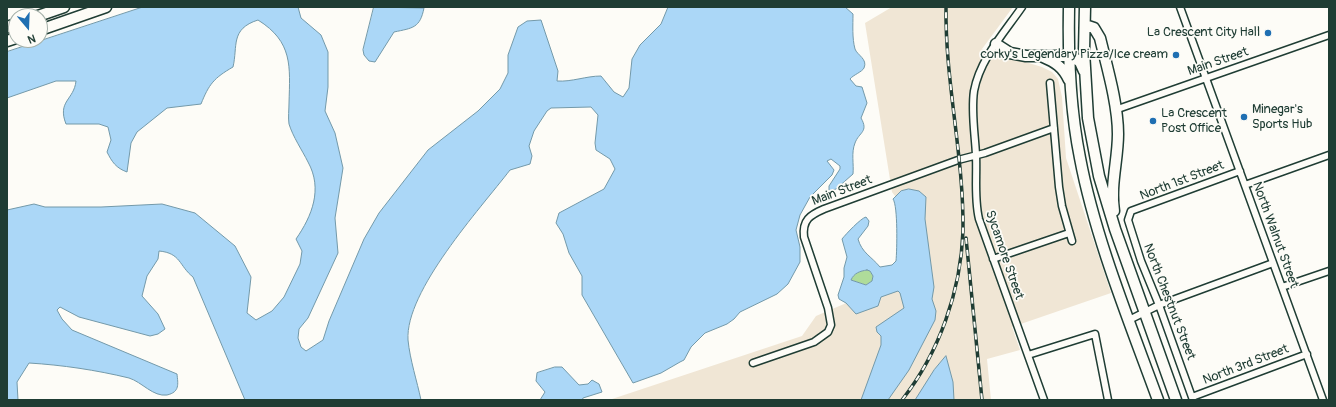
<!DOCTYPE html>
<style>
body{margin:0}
#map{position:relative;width:1336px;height:407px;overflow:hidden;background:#fdfcf7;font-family:Pangolin,sans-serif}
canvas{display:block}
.frame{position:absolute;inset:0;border:8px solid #1f3d34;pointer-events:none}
.north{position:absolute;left:8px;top:8px;width:40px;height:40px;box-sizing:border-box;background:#fdfcf7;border:1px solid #a4b0a9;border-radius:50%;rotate:161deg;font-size:11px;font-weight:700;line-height:16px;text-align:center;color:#1f3d34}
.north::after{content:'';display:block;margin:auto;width:14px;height:18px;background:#1f6fb2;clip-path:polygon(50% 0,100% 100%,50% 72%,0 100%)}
</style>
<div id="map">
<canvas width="1336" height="407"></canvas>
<div class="frame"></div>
<div class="north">N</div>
</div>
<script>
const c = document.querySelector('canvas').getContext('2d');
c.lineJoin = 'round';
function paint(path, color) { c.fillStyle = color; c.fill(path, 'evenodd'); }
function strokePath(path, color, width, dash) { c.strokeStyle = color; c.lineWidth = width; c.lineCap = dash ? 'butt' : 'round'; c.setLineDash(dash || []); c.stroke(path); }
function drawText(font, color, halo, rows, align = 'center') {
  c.font = font + ' Pangolin,sans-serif'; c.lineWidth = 3.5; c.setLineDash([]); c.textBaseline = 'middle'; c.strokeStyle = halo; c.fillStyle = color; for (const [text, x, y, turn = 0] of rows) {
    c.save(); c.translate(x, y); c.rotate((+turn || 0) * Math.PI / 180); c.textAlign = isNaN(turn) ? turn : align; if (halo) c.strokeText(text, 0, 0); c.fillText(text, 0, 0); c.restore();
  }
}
paint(new Path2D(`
 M892,7H1013L982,49L1042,67L1052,72L1058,79L1062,97L1066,158L1111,293L1012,327L1020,350L987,359L991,400H609L802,336L816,316L907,277L909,215L892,192L865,23Z`), '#f0e6d5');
paint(new Path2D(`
 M867,270L870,271L873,276L872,281L866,285L851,280C854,273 859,271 867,270Z`), '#afdc9a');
const water = new Path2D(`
 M143,7H298L301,18L321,35L328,52V87L325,111L335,133L343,168L335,218L338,253L308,318L299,329L298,338L301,347L306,351L323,340L329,321L364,239L379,213L428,150L478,111L500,89L508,73V55L518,27L527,21L541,20L558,71L557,81C572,82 586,76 601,76L614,92L623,97L629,88L632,59L640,45L661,24L668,7H845L853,14C853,25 852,38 855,49C857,55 868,59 864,68C862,72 853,75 850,79L856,86L862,87L867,103L861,118C869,132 859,132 855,143C851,153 854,164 853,174L836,189L829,191V186L840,169V166L831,159L827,161L834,170L832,175L810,197L800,215L796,230L800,247V262L788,284L777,294L740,312L734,319L727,324L705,333L691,347L684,360L680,362L661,373L633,383L582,295V276L569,253L563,234L556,223L559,213L604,189L615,169L610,159L596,150L595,143L598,115L591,107L551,108L547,111L534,131L529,146L532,156L530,164L510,170C480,209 405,291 408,340C410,360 417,381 421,400H245L193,277C179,266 181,253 159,251L158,259L147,276L142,296L158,314L165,329L158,334L150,336L79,317L60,307L57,310L62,319L72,330L177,374C178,384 180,392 167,395C153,397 142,382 129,378C96,370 62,365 29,363L17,382L18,400H7V210L34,204L45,207H101L162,204L195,213L235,246L251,277L247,313L256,320L272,311L284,297L300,264L302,251L296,239C312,216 323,189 308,162C302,150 293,137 289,124C288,118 289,109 289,103C290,66 293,42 258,20C230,29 238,46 233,67C214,78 209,84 201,104L167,108L137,132L131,143L127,172C116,168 112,162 107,152L111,140L108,127L99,124H66C57,101 74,100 76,81H56L7,98V52Z
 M374,7L424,8C420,28 413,28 394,32L375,62L369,61L364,55L363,50Z
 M909,189L919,191L926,197L925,219L934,287L932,299L936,311L935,320L909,370L888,400H861L881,345V336L877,332L876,327L904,308L900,293L898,291L881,297L878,306L856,314L846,303L839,299L838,295L844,277V268L847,257L842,239C846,234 861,218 866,217L869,221L868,226L858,239C862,253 871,256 880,267L892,265L896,261C897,250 898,206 893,199L901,191ZM867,270L870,271L873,276L872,281L866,285L851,280C854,273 860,271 867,270Z
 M946,356L953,382L954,400H915L934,370Z
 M555,367H562L579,385L588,384L592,380L599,384L602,392L583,398L582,400H540L545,392L536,381L537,373Z`);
paint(water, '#abd7f7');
strokePath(water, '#7399a9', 1);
const minor = new Path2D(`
 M1022,7C1004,33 980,59 974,91C971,112 975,134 976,155C977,177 974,198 979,219L1044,400
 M1180,7L1323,400
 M1050,83L1059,187L1062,206L1072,241
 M1115,110L1329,35
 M1245,185L1329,155
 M993,259L1069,233
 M1282,287L1329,271
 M1129,320L1159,305L1273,263
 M1028,355L1095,334L1108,400
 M753,363L814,342L828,332L831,325L828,308L804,237C802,220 810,215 824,209L958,160L985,153L1054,128
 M1192,397L1307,354
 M1193,400L1159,305L1141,261L1128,220L1131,211L1240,171`);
const primary = new Path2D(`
 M1069,7C1068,58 1070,108 1080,158C1095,238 1130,323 1158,400
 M1085,7L1084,51L1088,118L1099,176L1115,229L1176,400
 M38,16L64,7
 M1085,25L1094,28L1100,38C1107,67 1118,104 1118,134C1118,160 1110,185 1114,211
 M7,27L16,24
 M40,30L106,7
 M7,41L16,38
 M996,44L1010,53L1026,56H1072L1080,62L1084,71
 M1043,57C1055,62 1063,67 1069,80`);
strokePath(minor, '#1f3d34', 9);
strokePath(primary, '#1f3d34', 13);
strokePath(minor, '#fdfcf7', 6);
strokePath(primary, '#fdfcf7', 10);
const rail = new Path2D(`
 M966,238L982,400
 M902,400C939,353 961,291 963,231C964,156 945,82 946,7`);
strokePath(rail, '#1f3d34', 3.5);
strokePath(rail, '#fdfcf7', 2, [6]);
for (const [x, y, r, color] of [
 [1268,33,4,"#1f6fb2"],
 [1176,55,4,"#1f6fb2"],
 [1244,117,4,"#1f6fb2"],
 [1153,121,4,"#1f6fb2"]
]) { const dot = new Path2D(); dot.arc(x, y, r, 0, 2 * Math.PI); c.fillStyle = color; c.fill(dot); strokePath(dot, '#fdfcf7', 1.5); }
drawText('13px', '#1f3d34', '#fdfcf7', [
 ["La Crescent City Hall",1260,33],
 ["corky's Legendary Pizza/Ice cream",1168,55],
 ["Minegar's",1252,110,"left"],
 ["Sports Hub",1252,125,"left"],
 ["La Crescent",1161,114,"left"],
 ["Post Office",1161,129,"left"]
], 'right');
drawText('13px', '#1f3d34', '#fdfcf7', [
 ["Main Street",1218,62,-19],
 ["North 1st Street",1182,181,-21],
 ["Main Street",842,191,-21],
 ["North Walnut Street",1275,235,70],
 ["Sycamore Street",1004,255,71],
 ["North Chestnut Street",1169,302,69],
 ["North 3rd Street",1246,365,-21]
]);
</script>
